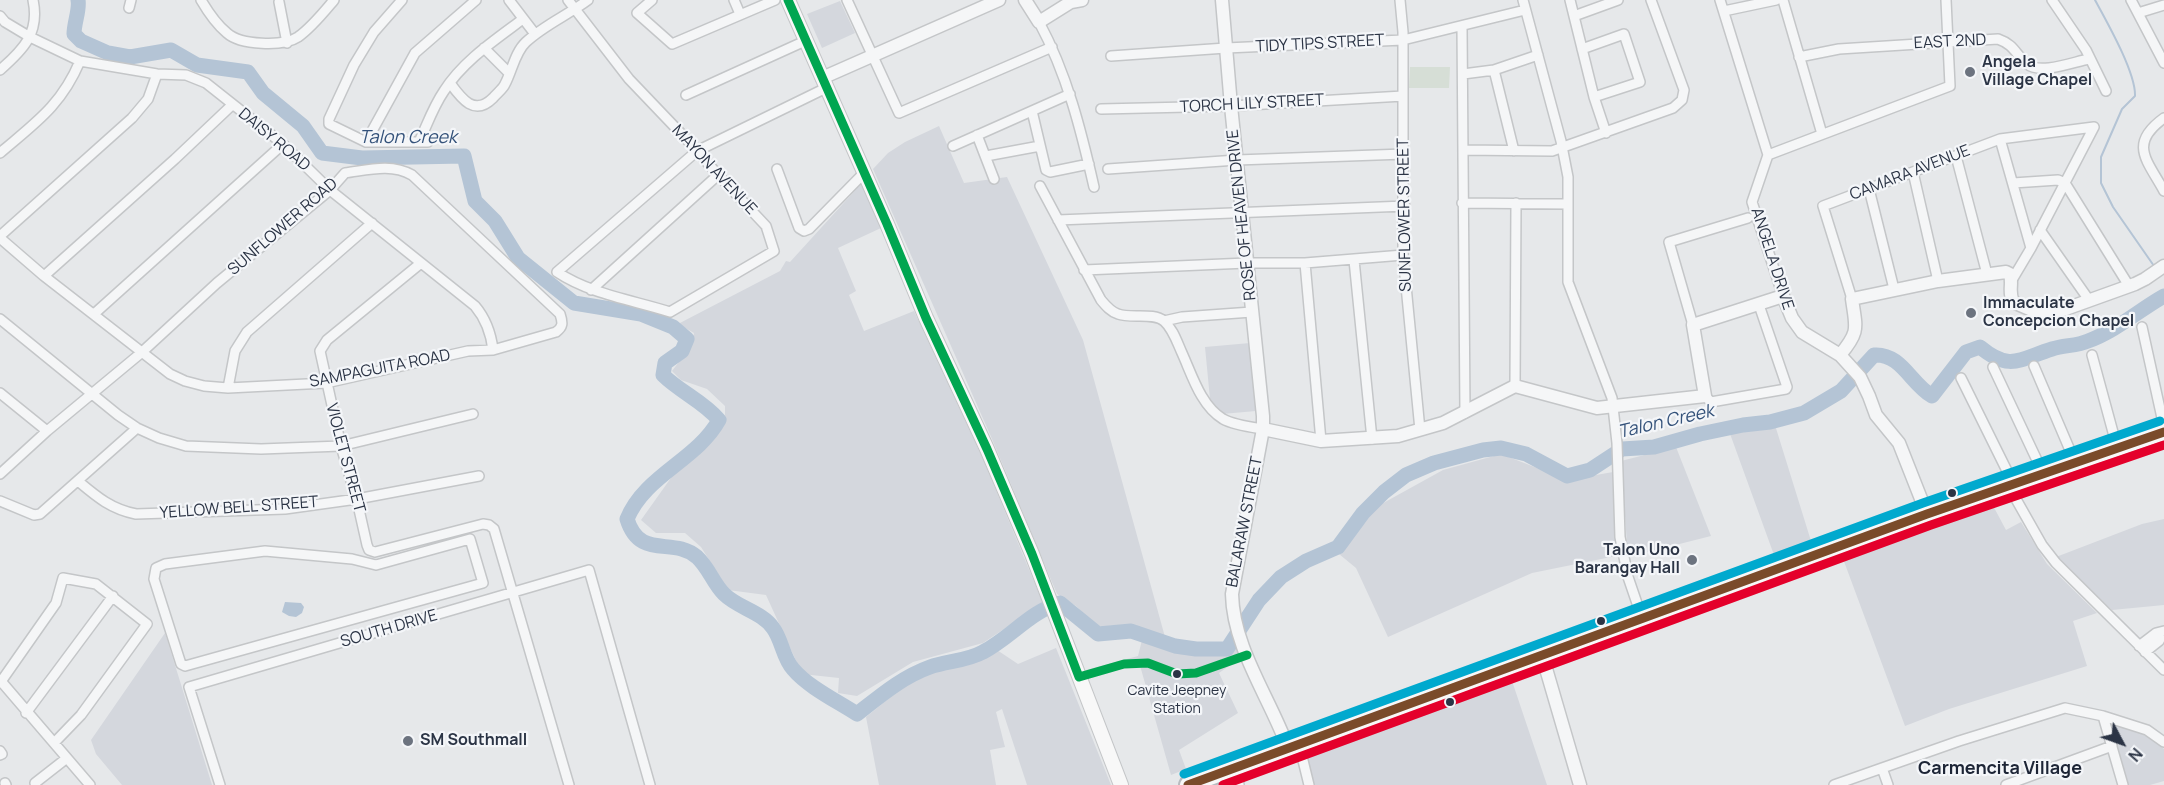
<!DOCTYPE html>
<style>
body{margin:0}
#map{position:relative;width:2164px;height:785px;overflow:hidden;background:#e6e8ea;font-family:Manrope,sans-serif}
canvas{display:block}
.north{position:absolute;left:2092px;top:713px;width:60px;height:60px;-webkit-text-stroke:4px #f4f6f9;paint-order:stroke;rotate:131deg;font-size:16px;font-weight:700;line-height:24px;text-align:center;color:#2b3445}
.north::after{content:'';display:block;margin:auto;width:21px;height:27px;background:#2b3445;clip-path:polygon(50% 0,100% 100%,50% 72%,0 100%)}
</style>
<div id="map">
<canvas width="2164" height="785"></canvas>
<div class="north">N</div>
</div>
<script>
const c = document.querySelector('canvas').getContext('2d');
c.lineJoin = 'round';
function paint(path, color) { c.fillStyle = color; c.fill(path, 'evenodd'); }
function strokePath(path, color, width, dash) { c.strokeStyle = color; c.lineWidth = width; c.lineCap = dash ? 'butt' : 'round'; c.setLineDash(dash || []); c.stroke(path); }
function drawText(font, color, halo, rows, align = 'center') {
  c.font = font + ' Manrope,sans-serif'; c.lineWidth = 4.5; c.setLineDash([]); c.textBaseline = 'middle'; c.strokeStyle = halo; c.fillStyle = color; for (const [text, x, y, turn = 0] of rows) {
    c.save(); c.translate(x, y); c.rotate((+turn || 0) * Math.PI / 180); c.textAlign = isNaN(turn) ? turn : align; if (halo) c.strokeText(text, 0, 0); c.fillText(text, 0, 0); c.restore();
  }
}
paint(new Path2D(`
 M840,1L855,33L822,48L807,14Z
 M939,126L964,183L1007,177L1083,340L1165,637L1132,624L1096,627L1076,606L1057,594L992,439L873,169L888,153L905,142Z
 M861,184L881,228L838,248L856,291L849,295L864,331L914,311L983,459L1043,603L983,643L913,662L857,696L838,693L839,678L802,674L766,595L728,590L701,547L685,533H656L641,520L678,468L725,424V406L707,389L681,380L672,371L692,345L694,333L678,324L780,271L786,261L790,262Z
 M1250,343L1256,411L1222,414L1210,399L1205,347Z
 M1775,425L1811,541L1774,555L1729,431Z
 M1676,447L1711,536L1628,557L1621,461Z
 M1501,454L1568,480L1613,472L1616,556L1532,573L1388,637L1356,568L1339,554L1367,512L1443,470Z
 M1990,500L2006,530L2021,522L2047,564L2097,613L2073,621L2087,666L1949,709L1905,726L1842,556Z
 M2164,519V605L2112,610L2056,557L2142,524Z
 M165,633L179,678L212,785H122L96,754L91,740Z
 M1143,636L1172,652L1226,648L1237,641L1243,656L1219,673L1238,713L1179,750L1186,769L1171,775L1139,662L1089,677L1086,670L1138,656Z
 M994,648L1018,664L1056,648L1111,785H1027L1002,709L996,712L1005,747L990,750L996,785H879L866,717L900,689L930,671L985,657Z
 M1510,675L1547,785H1313L1305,750H1323L1405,720Z
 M2106,719L2139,729L2164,749V781L2150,785H2127Z`), '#d4d7dd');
paint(new Path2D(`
 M1410,67H1450L1449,88H1409Z`), '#d6ded6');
paint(new Path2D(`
 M285,602L301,603L304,607L302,613L296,617L289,616L282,612Z`), '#b4c4d5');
strokePath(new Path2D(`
 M2095,0C2107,22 2136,73 2135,96L2122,109L2101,157V183L2113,207L2154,266`), '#b4c4d5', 2);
strokePath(new Path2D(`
 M78,0C80,9 74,23 74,34L81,41L108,53L130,57L171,50L197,65L248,72L263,93L303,126L322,153L362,158L464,156L475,201L495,221L518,258L574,303L641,314L673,327L687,339L682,351L665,363L663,375C680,392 703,401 719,420C697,460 645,475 627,519C640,561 673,536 697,557C709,568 713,583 724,594C738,608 762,612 773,628C782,640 783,658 793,669C808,687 837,701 857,714C880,696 902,677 930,667C947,661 967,661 983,652C1010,638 1031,611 1060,603L1098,634L1131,631L1175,646L1196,649H1227L1259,600L1281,577L1306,561L1338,547L1363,513L1384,492L1406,475L1434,463L1483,450L1501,448L1526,454L1567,476L1590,470L1622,449L1654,447L1700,434L1743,425L1770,422L1804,413L1841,391L1874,355C1901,353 1911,384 1932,396L1966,352L1980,347C2010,372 2020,359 2052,349C2064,345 2077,346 2088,341C2116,331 2139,310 2164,296`), '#b4c4d5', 15);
const minor = new Path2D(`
 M201,0C208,12 216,24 227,33C240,45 283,47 298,37C312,27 323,13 334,0
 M402,0L374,32L354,65L329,119V124L366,142H428
 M509,0L535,34
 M568,0L629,79L692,145L718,175L766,226L774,251L670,312C632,300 590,294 557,272L697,151L826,88
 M652,0L637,13L672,44L775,0
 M734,0L740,14
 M847,0L899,113L1052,47
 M1400,0L1403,32V255L1420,430
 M1523,0L1561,141L1568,177V282L1612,398L1617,443L1620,537L1628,577L1642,618
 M1570,0L1594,97L1606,133
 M1720,0L1768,155L1752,202L1783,296
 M1783,0L1822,134
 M2052,0L2086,50L2106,91
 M2131,0L2164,63
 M279,2L287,43
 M129,8L131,0
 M1724,11L1776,0
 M2138,13L2164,5
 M0,16L5,22L30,37L80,61L157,74L186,75L206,83L283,144L330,190L475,306C486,319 491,333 493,350
 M1574,16L1618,0
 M1039,22C1067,74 1081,130 1094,187
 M1462,27L1465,413
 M484,48L509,73
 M1582,49L1624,34L1640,82L1594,97
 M1111,56L1226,48L1403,40L1525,10
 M1799,57L1839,49L1998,39C2015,45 2015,54 2027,64C2040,75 2073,62 2089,59
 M0,70C23,50 40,33 33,0
 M1494,70L1514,151
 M1463,74L1494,70L1538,55
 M450,83C461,98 474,117 493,98C497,93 503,89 505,84C512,71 515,52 526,42C544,25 568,15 588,0
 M686,95L805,41
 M1101,109L1231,106L1403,96
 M1032,111L1046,170L1050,172L1089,164
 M2164,118C2128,144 2147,160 2164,191
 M977,135L994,179
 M2000,139L2031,248
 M366,142L415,53L476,0
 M419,142C427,125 433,107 444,91C463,61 495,40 523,19
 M953,146L1070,94
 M1463,150L1552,151L1673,108L1682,100L1684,90L1651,0
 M0,153C35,123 61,106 80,61
 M1768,155L1950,86L1946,0
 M986,156L1040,146
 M1956,156L1987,274
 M777,169L799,228L804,231L809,229L864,173
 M1108,169L1237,160L1404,154
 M1913,172L1938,281
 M2013,183L2058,180L2065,183L2129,286
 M1040,186L1101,300C1106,306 1111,312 1118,314C1131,319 1153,312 1164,321C1173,329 1177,342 1182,353C1192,375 1201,406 1223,419C1234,425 1250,427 1263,429
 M1869,189L1894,289
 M1462,203L1568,204
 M1058,220L1405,206
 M2040,230L2089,300
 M0,236L132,118L148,99L157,74
 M0,238L44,276L170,374L185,381L204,386L228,388L326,383L468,351L493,350L556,332C563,327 563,323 560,314L412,175C391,163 368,170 345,173L330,190L217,283L141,353L47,431L0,474
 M1354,260L1372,439
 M421,263L327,340L320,351L341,446L358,505L367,545L369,550L375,552L483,524L489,525L494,529L569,785
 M1305,263L1321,441
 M1084,270L1247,263H1305L1403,255
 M44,276L175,159L232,105
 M2012,280L2031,248L2094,127
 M591,290L718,175
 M1852,299L1823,206L2000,139L2094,127
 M94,314L283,144
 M0,319L118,415L137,428L159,438L186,446L261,449L341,446L473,414
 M1164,321L1182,317L1252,312
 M1693,325L1669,242L1748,218
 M2142,327L2164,427
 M2092,355L2117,447
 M2034,366L2075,462
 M1993,367L2043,473
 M1961,378L2013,483
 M1515,386L1516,203
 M228,388L235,351L247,332L372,223
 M0,393L47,431
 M1705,396L1711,402L1786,389L1787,387L1759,305
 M78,481C97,497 111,509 136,514L285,509L357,499L479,476
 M2008,485L2042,545L2056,563L2164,670
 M0,501L34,515L40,514L137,428
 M470,539L483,583L185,666L181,664L154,579L156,568L165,564L265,551L352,559L376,565Z
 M2139,646L2156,633L2164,631
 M2145,652L2159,641L2164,632
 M0,680L90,785
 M0,683L56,603L63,578L96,584L147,624L81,715L54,743
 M26,713L113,596
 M2103,716L2123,785
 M1299,744L1309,785
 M0,751L2,754L0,755
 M1237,767L1239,785
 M1882,768L1888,785
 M5,783L6,785
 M35,783L67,758
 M220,785L189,687L589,570L650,785
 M1834,785L1959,741L2065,708L2103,716L2147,730L2164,742
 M2006,785L2112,746`);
const tertiary = new Path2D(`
 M1025,0L1039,22L1071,2L1082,0
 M1222,0L1231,106L1263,416V429L1232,594C1233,648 1270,698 1288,748
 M822,78L999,0
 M1840,355C1860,331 1856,328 1852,299L1938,281L2006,272L2010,274C2013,285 2008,291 2013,302L2046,316L2135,284L2145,279L2164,266
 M1263,429L1321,441L1398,436L1443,423L1515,386L1597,408L1705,396L1693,325L1783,296L1792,318L1802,332L1840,355L1860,377L1869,396L1876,415L1899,443L1927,514
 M1542,655L1580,785`);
const secondary = new Path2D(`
 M788,0L887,224L926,318L987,449L1032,554L1121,785`);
const trunk = new Path2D(`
 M1188,785L1927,514L2164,432`);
strokePath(minor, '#c4c6c8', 12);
strokePath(tertiary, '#c4c6c8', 15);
strokePath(secondary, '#c4c6c8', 16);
strokePath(trunk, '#b8bbbf', 20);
strokePath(minor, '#f5f6f7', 9);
strokePath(tertiary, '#f5f6f7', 12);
strokePath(secondary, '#f8f8f8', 14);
strokePath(trunk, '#f8f8f8', 16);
strokePath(new Path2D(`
 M1188,785L1927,514L2164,432`), '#7a4b2a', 9);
strokePath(new Path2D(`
 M1223,785L1931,525L2164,445`), '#e4002b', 9);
strokePath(new Path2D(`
 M1184,774L1923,503L2160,421`), '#00a9ce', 9);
strokePath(new Path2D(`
 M788,0L887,224L926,318L987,449L1032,554L1079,677
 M1079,677L1124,664L1148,663L1177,674L1196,673L1247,655`), '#00a651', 9);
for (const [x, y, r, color] of [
 [1970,72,6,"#6c737f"],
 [1971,313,6,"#6c737f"],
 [1952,493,5,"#2b3445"],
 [1692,560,6,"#6c737f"],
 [1601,621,5,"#2b3445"],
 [1177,674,5,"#2b3445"],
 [1450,702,5,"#2b3445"],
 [408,741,6,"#6c737f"]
]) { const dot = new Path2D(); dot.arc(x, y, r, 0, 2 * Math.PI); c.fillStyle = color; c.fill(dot); strokePath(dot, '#f4f6f9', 2); }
drawText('14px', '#2b3445', '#f4f6f9', [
 ["Cavite Jeepney",1177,691],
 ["Station",1177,709]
]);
drawText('16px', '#2b3445', '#f4f6f9', [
 ["EAST 2ND",1950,42,-3],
 ["TIDY TIPS STREET",1320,44,-3],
 ["TORCH LILY STREET",1252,104,-3],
 ["DAISY ROAD",274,140,40],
 ["MAYON AVENUE",714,170,47],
 ["CAMARA AVENUE",1910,173,-21],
 ["ROSE OF HEAVEN DRIVE",1242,215,-96],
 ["SUNFLOWER STREET",1405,215,-91],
 ["SUNFLOWER ROAD",283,227,-41],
 ["ANGELA DRIVE",1772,259,72],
 ["SAMPAGUITA ROAD",380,369,-11],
 ["VIOLET STREET",345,458,75],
 ["YELLOW BELL STREET",239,508,-4],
 ["BALARAW STREET",1245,522,-79],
 ["SOUTH DRIVE",389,629,-16]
]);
drawText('bold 16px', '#2b3445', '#f4f6f9', [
 ["Angela",1982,63],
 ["Village Chapel",1982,81],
 ["Immaculate",1983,304],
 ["Concepcion Chapel",1983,322],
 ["Talon Uno",1680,551,"right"],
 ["Barangay Hall",1680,569,"right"],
 ["SM Southmall",420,741]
], 'left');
drawText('italic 18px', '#34527a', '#f4f6f9', [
 ["Talon Creek",408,138],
 ["Talon Creek",1666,422,-13]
]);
drawText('bold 18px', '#1d2536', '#f4f6f9', [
 ["Carmencita Village",2000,769]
]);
</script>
